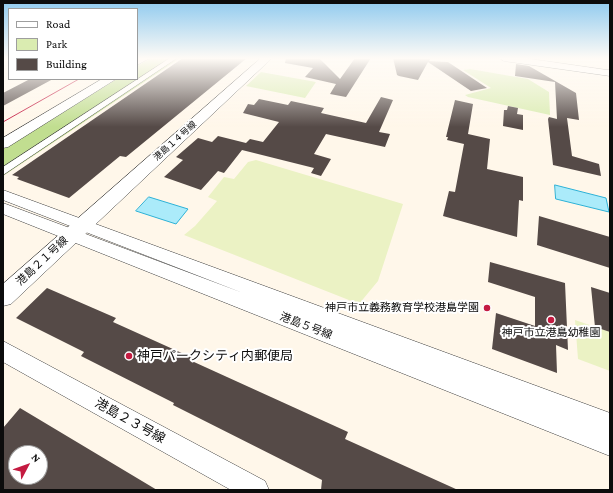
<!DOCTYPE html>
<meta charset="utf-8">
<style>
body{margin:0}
#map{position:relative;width:613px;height:493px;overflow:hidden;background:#fff7ea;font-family:"Crimson Pro",serif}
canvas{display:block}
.frame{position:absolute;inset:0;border:4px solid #0c0c0c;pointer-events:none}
.legend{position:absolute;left:8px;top:8px;width:130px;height:72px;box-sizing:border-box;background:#fff;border:1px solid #9e9e9e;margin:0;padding:5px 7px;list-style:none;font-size:12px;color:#0c0c0c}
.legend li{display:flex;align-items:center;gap:8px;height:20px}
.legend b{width:20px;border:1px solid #9e9e9e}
.north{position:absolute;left:8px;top:445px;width:40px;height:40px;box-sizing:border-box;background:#fff;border:1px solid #9e9e9e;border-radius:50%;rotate:49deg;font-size:11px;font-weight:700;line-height:16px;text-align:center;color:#0c0c0c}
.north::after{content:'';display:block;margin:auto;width:14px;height:18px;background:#c41b41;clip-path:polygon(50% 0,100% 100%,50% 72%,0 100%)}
</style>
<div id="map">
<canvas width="613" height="493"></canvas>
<div class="frame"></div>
<ul class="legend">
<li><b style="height:5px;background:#fff"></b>Road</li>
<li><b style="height:11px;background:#daecb1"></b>Park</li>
<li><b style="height:11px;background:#554a47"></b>Building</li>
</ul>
<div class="north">N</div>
</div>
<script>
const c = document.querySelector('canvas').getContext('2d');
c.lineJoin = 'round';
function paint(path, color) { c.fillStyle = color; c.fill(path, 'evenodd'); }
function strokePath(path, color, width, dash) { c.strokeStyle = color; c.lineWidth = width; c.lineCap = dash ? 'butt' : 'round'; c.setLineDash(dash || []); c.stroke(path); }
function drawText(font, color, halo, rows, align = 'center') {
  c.font = font + ' "Crimson Pro","Noto Sans JP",serif'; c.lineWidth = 4; c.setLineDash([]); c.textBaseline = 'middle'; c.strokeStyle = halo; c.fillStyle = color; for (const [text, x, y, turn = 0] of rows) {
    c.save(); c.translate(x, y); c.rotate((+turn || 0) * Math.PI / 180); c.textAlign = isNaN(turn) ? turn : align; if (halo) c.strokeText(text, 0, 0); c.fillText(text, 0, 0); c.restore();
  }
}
paint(new Path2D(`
 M470,69L528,79L549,92L550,115L468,97L465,95L491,88L463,70Z
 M261,72L316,82L305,98L246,86Z`), '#daecb1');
paint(new Path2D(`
 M151,58H180L3,176V149L117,79H137V66Z`), '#c1de90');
paint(new Path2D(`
 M256,160L403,204L378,281L359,304L184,235L195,226L217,201L208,197L224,177L234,179L248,162Z
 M575,320L610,332V371L578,359Z`), '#ebf2c4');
const water = new Path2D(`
 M555,185L606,198L609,212L556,199Z
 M149,197L188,209L176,224L136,211Z`);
paint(water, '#abebfa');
strokePath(water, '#2db1d6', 1);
paint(new Path2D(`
 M183,58H247L126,157L120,156L69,198L17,179L19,177L12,175Z
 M286,58H319L340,79L355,58H371L346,97L330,94L336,84L305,77L313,68L285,63Z
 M393,58H431L429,61L448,62L487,88L471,91L428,62L418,80L399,76L397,75Z
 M516,64L529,66L576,93L579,120L567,118L572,156L599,164L601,176L553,165L548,119L549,117L557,119L555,82L515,76Z
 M30,79H53L3,106V93Z
 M381,97L393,100L379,132L390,134L385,147L326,134L314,154L331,159L321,176L311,173L314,168L242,150L224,173L218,171L201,190L164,177L183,160L176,157L198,138L212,142L218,136L246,143L250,139L263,142L279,122L243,113L248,104L254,105L259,99L288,105L291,101L324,108L321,113L366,123Z
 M455,100L473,104L468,134L490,139L487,169L523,177V201L519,200L517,237L443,216L449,191L455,192L464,144L447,140L448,137H446Z
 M508,106L518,108L517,114L523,115V130L503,126L504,110H507Z
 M539,216L610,237V268L537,245Z
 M490,262L565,283L568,350L556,345L557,373L492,349L496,313L535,326V297L488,282Z
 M591,287L610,293V332L595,327Z
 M47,288L116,318L113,322L195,359L194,362L348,432L345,439L458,490H321L322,480L173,405L174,403L81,356L84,352L16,318Z
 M20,408L157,490H3V428ZM16,453H40V477H16Z`), '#554a47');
const pedestrian = new Path2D(`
 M170,58H177L3,175V167Z`);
const minor = new Path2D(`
 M3,190L610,413V456L3,214V203L243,293L3,200Z
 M3,341L265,481L269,490H231L3,362Z`);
const tertiary = new Path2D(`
 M137,58H150L137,65Z
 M261,58H272L11,304L3,306V284Z
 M499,58H524L607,70H610V76L504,61Z
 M102,79H116L8,147L3,148V138Z`);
strokePath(pedestrian, '#3f3f3f', 1);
strokePath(minor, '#3f3f3f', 1);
strokePath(tertiary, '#3f3f3f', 1);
paint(pedestrian, '#fff');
paint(minor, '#fff');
paint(tertiary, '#fff');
strokePath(new Path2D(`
 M3,122L79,79`), '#c41b41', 1);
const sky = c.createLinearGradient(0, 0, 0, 127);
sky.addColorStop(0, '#8fcaef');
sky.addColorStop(0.46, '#fffbf6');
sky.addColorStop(1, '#fffbf600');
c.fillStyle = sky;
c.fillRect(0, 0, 613, 127);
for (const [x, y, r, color] of [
 [487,308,4,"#c41b41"],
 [551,320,4,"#c41b41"],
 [129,356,4,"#c41b41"]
]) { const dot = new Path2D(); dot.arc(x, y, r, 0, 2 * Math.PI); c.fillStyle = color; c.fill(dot); strokePath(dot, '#fff', 1.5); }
drawText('9px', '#0c0c0c', '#fff', [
 ["港島１４号線",175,141,-42]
]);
drawText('11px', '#0c0c0c', '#fff', [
 ["港島２１号線",42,261,-43],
 ["港島５号線",306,326,21]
]);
drawText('11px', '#0c0c0c', '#fff', [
 ["神戸市立義務教育学校港島学園",479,308],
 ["神戸市立港島幼稚園",551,333,"center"]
], 'right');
drawText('13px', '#0c0c0c', '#fff', [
 ["神戸パークシティ内郵便局",137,356]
], 'left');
drawText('13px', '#0c0c0c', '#fff', [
 ["港島２３号線",130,421,29]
]);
</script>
